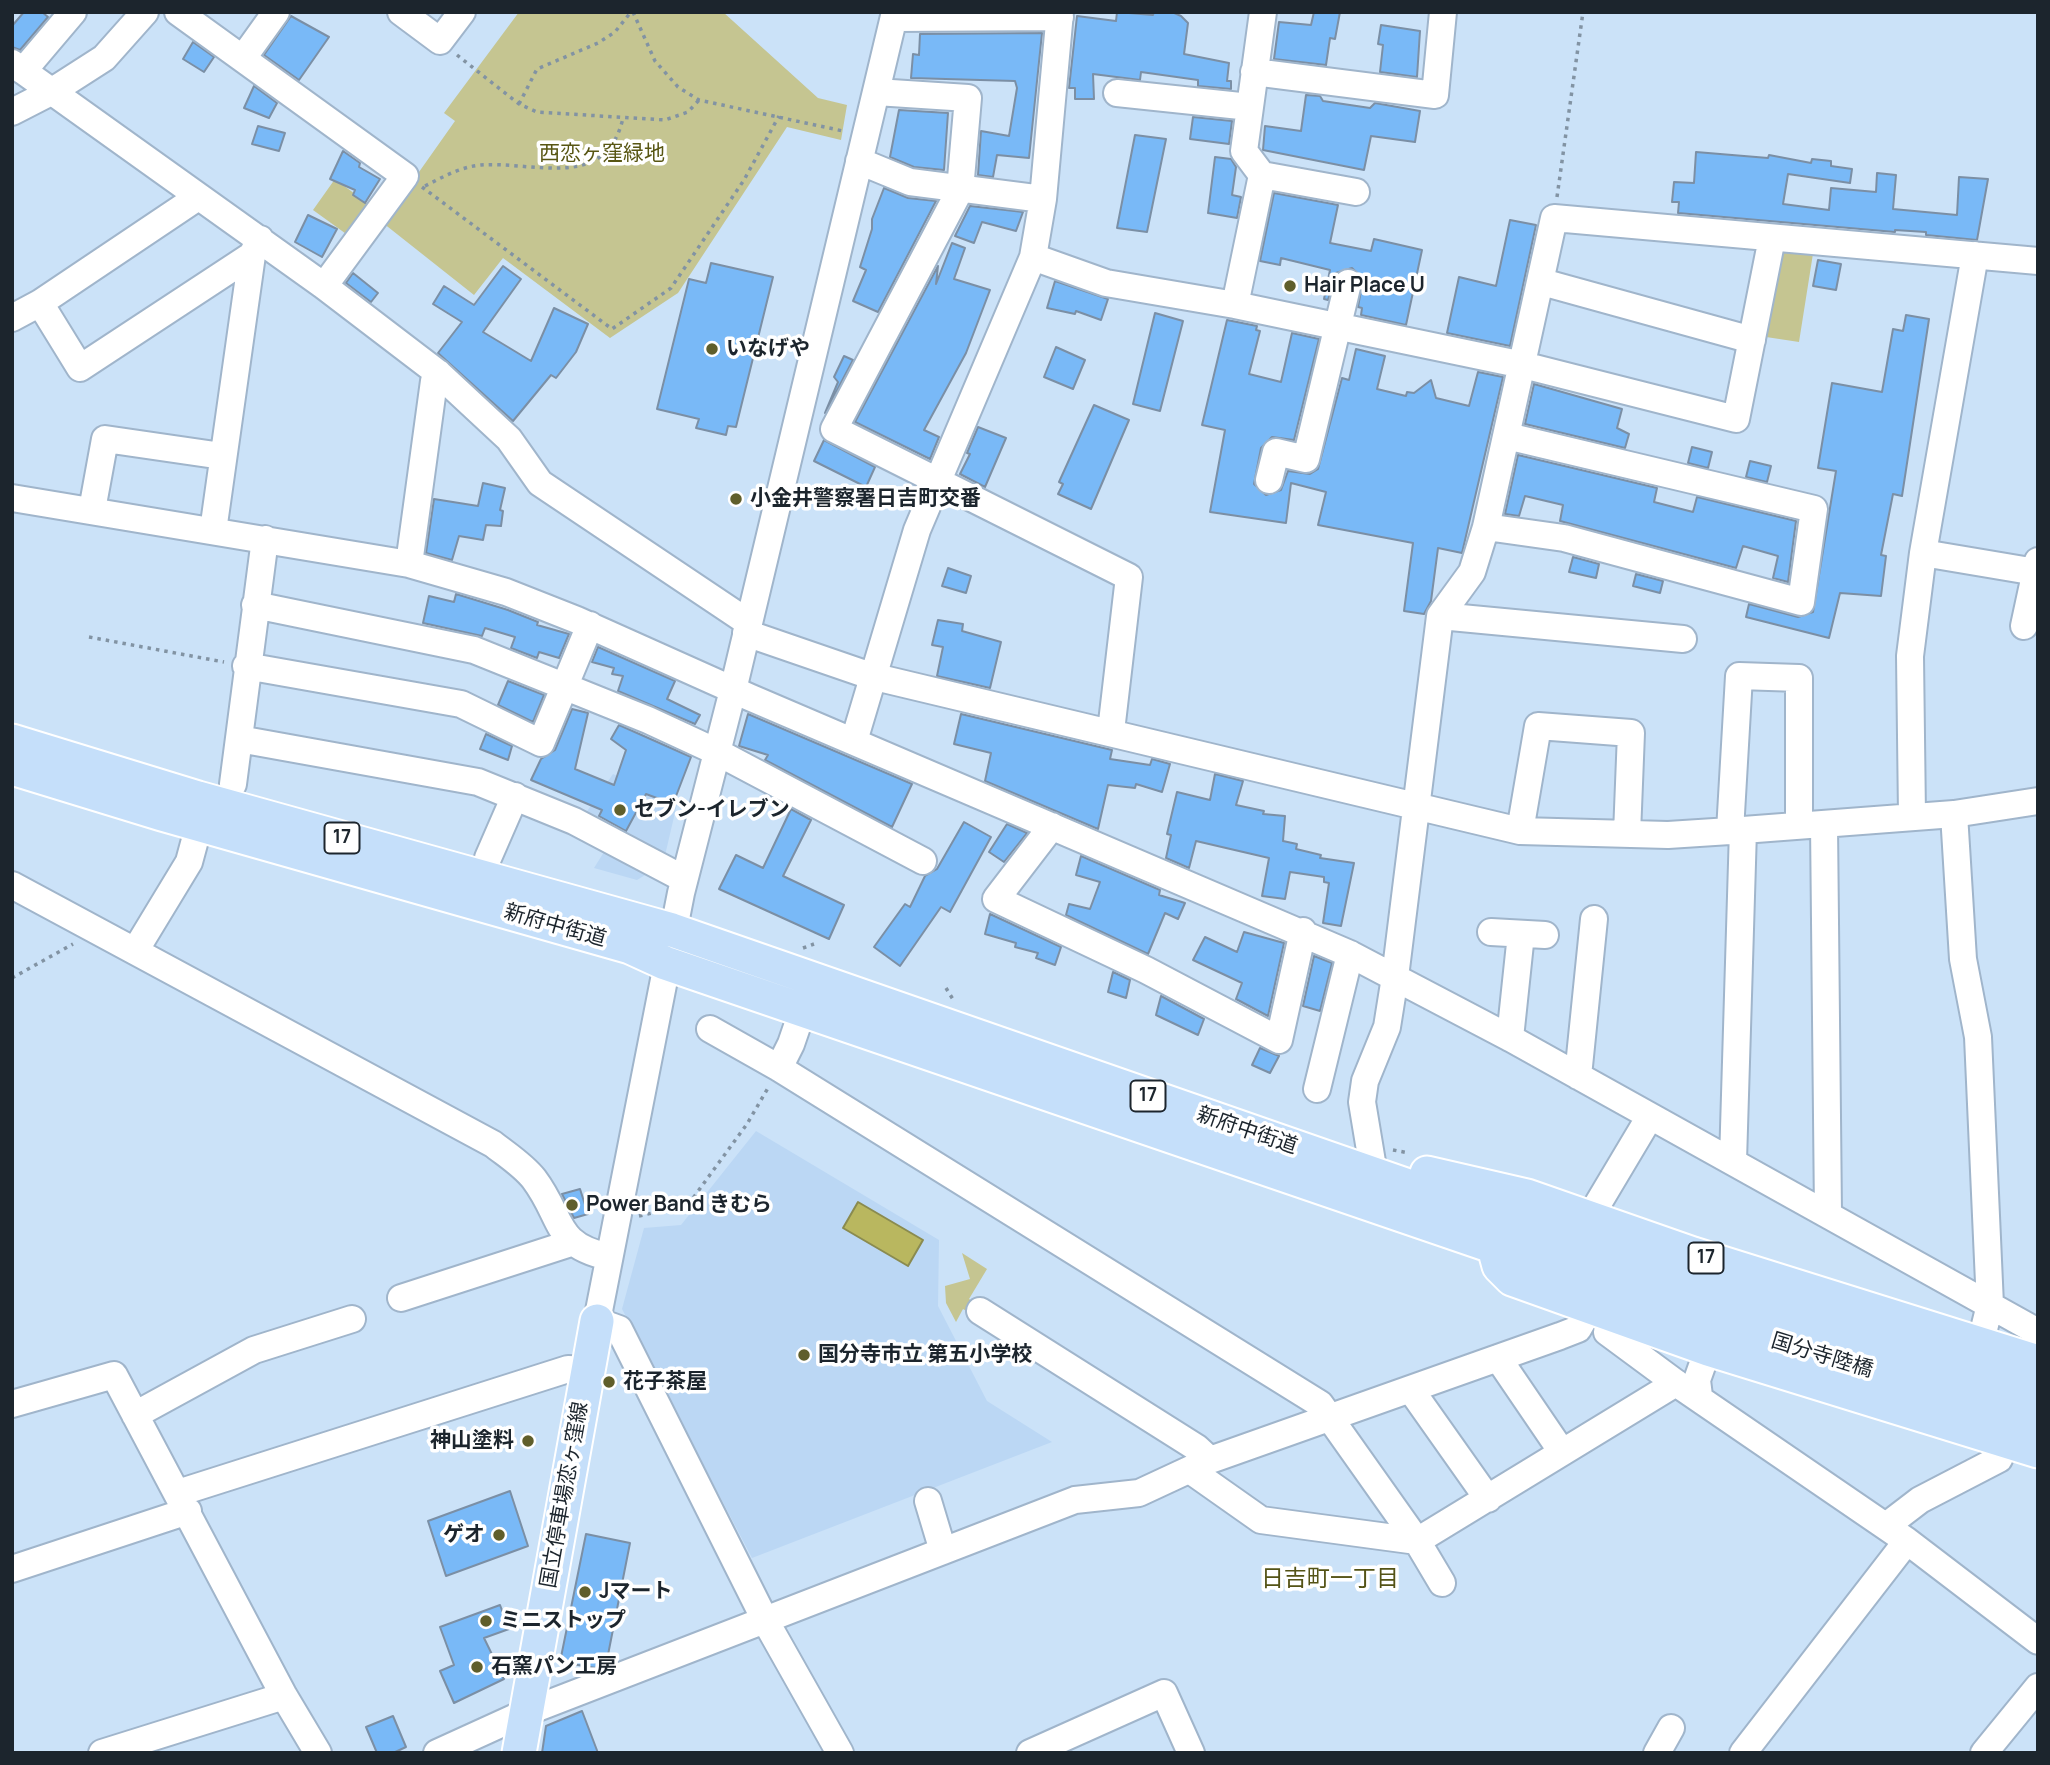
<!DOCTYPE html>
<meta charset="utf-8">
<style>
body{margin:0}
#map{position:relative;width:2050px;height:1765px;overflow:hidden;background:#cbe2f8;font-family:Manrope,sans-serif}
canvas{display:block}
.frame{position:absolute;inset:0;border:14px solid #1c252d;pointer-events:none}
</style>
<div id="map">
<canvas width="2050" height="1765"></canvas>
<div class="frame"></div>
</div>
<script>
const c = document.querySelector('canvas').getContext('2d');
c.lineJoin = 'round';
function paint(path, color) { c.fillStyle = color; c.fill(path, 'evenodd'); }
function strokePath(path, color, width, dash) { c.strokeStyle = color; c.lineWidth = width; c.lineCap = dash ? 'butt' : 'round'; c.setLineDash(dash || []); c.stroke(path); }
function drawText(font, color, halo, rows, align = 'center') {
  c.font = font + ' Manrope,"Noto Sans JP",sans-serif'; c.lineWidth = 7; c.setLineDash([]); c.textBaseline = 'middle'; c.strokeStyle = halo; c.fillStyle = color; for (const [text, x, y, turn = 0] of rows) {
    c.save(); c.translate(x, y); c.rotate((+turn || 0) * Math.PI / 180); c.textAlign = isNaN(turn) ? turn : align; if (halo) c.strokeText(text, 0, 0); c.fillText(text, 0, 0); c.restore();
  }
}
paint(new Path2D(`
 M613,774L677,804L663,864L637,880L594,868L614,836L583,817Z
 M756,1131L939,1240L938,1306L987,1401L1052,1442L752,1558L622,1309L644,1228L681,1225Z`), '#bbd7f4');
paint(new Path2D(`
 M519,12H723L818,98L847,105L841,140L787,127L678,293L610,338L503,258L474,295L383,223L455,121L444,113Z
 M335,179L371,206L349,236L313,210Z
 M1815,241L1799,342L1753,335L1770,249Z
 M962,1253L987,1269L969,1299L982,1307L977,1317L963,1309L956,1322L946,1303L945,1286L970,1279Z`), '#c5c591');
const water = new Path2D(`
 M858,1202L923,1240L908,1266L843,1228Z`);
paint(water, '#b9b75f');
strokePath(water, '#8a8b50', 2);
const building = new Path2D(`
 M24,12H42L48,17L20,50L12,47V26Z
 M1117,12L1153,15L1154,12H1172L1181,16L1188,23L1184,54L1229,63L1227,81H1231V89L1198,86V80L1141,72L1140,80L1093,74L1094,99H1075V88H1069L1077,16L1116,21Z
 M1314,12H1340L1335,39L1330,38L1326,65L1274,59L1279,22L1311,25Z
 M291,16L329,37L299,80L264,55Z
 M1381,25L1420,31L1417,77L1380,72L1383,45L1378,44Z
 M1042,33L1029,158L997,155L993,177L978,175L981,131L1009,136L1017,88L1015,81L911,78L913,54L919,55L920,34Z
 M193,42L214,57L204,72L183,59Z
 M254,86L277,103L269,118L244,108Z
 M1306,95L1320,96L1323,101L1370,108L1375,103L1420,111L1415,142L1371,136L1364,170L1263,150L1265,126L1301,131Z
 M899,110L948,113L944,170L914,167L890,157Z
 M1193,117L1232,121L1229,144L1190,139Z
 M258,126L285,133L279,151L252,144Z
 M1135,135L1166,139L1147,232L1117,228Z
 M343,151L360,163L359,167L380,179L365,203L353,195L355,190L330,179Z
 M1696,152L1768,158L1769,155L1811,163L1812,159L1831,161V166L1852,169L1850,183L1788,174L1783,204L1829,210L1831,188L1876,192L1877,173L1896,175L1893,209L1957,215L1959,177L1988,179L1977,240L1926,235V232L1895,230V232L1678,213L1679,202H1672L1674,182L1694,183Z
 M1215,157L1231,159L1236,167L1232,195L1241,197L1237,218L1208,213Z
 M884,188L908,198L936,201L878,312L853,301L866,270L860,267L872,229V219Z
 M1274,193L1338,205L1330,243L1371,251L1374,239L1422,250L1406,325L1361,315L1362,308L1358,307L1363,279L1352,268L1336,273L1328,300L1324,299L1330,270L1281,258L1280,265L1260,261Z
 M970,206L1023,212L1016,231L982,222L974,243L955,236Z
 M308,215L337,229L322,257L295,242Z
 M1510,220L1536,225L1510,346L1447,333L1459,277L1496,286Z
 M952,243L965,248L954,279L990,290L966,353L924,430L939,437L930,459L855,422L938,266L936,284Z
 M1818,260L1841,264L1836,290L1813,286Z
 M711,263L773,277L736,427L728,426L726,435L696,428L699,419L657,409L689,279L706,283Z
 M503,266L521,279L483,332L531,361L554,308L588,324L576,352L556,378L551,375L513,421L438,353L462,322L433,304L444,286L474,305Z
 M353,273L378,293L371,302L346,283Z
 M1055,281L1108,299L1101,320L1076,311L1075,314L1047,308Z
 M1155,313L1183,321L1160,411L1133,404Z
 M1906,315L1929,319L1902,496L1893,494L1881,555L1886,556L1881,596L1840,593L1829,638L1746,617L1749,604L1798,617L1813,612L1836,471L1818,468L1832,383L1882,392L1893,329L1903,331Z
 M1227,320L1257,326L1256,330L1260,331L1249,374L1281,382L1292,333L1319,339L1294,440L1272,437L1261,448L1254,484L1266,495L1281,490L1288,471L1310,474L1318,469L1342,378L1349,380L1356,349L1385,356L1377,389L1406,396L1407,392L1414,393L1431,380L1436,398L1469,406L1478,372L1503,377L1462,553L1438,548L1431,601L1424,614L1404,611L1413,543L1318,525L1326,492L1291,483L1286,523L1210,512L1225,430L1202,425Z
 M1056,347L1085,360L1073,389L1044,377Z
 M844,356L853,360L825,413L838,382L834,377Z
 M1534,384L1622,409L1617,428L1629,434L1625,448L1525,424Z
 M1094,405L1129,420L1091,509L1058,494L1063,484L1059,482Z
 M978,427L1006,438L985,487L960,474L970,454L967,453Z
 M824,440L875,467L866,487L814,461Z
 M1692,447L1712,452L1708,468L1688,463Z
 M1518,455L1657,488L1654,502L1693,512L1697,497L1796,521L1788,582L1773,578L1778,556L1743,546L1736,568L1560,521L1563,505L1525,496L1519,516L1505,514Z
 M1750,461L1771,466L1767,482L1746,477Z
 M483,483L505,488L500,510L503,511L501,526L486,525L483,540L459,536L452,560L426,553L434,499L478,506Z
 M1573,557L1599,564L1596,578L1569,572Z
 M948,568L971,576L966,593L942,586Z
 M1636,574L1663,581L1660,593L1633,586Z
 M456,594L508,610L538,622L537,625L569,634L559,658L539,652L537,658L511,648L515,637L485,628L482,636L423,623L429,596L454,602Z
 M938,620L963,624L962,631L1001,642L990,688L937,676L943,647L932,645Z
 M598,647L675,681L667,699L700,715L695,724L618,691L623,676L612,674L614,668L592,662Z
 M508,681L544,695L533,722L498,705Z
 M572,709L588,713L575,769L614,785L626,750L611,739L619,725L691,757L673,804L646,794L626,831L599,816L602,810L531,780L541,759L555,750Z
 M748,714L912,784L892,827L765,760L768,755L739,746Z
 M961,714L1112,750L1110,759L1150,765L1152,759L1170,764L1162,792L1136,784L1135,788L1108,785L1098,829L985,781L991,753L954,744Z
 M486,734L512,746L508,760L480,749Z
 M1215,774L1243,781L1236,805L1264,811L1263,814L1285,816L1283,841L1297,844L1296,849L1321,855L1320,858L1354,863L1341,926L1323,923L1329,883L1324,882V877L1290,872L1285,899L1262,896L1269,858L1196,841L1189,868L1166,858L1171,835L1167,834L1177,792L1210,800Z
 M791,809L811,820L783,876L844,905L829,939L719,889L736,855L763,868Z
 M964,822L991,837L950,912L941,907L900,966L874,947L905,904L910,907L925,876L937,869Z
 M1007,824L1027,833L1004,862L989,852Z
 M1081,856L1160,890L1159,895L1185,903L1178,919L1165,913L1148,954L1066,915L1069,904L1090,909L1100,882L1076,875Z
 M990,914L1061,947L1055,965L1036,958L1038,953L1015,947L1016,943L985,934Z
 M1244,932L1284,943L1268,1016L1236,999L1242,983L1193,960L1205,937L1237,952Z
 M1314,956L1332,963L1320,1011L1303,1006Z
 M1113,972L1130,980L1126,998L1108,992Z
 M1161,996L1204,1019L1198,1035L1156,1015Z
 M1260,1048L1279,1056L1270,1073L1252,1065Z
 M580,1189L588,1214L574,1218L562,1194Z
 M510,1491L528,1546L446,1576L428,1521Z
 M586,1534L630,1543L606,1665L596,1668L560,1662Z
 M500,1605L509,1629L484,1638L504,1679L454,1703L440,1671L454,1665L440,1627Z
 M582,1711L598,1753H542L546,1726Z
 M393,1716L406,1747L393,1753H377L366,1727Z`);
paint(building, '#79b9f7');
strokePath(building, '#7b8fa5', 2);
const minor = new Path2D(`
 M178,12L405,176L324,286
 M401,12L440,41L462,12
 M894,18L1060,17
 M243,58L276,12
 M12,63L324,286L438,373L509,439L540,483L749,623
 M23,71L73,12
 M1254,72L1435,95L1443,12
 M876,92L968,98L960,190L834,429L1129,577L1111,731
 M1117,93L1250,107
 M12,112L51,92L104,58L145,12
 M859,161L910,182L1043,199
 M1262,175L1356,192
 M1033,257L1106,283L1235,305L1523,365L1736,419L1772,238
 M1542,282L1752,340
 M40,303L80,368L252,255
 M1235,305L1262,175L1244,151L1263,12
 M12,318L40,303L198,197
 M1269,480L1276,452L1306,459L1348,283
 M12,498L409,564L506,592L577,620L749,697L1350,954L1510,1038L2038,1332
 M92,510L105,439L222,456
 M1486,527L1564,538L1801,602L1814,509L1507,436
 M213,531L252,255L260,239
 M1923,553L2036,572
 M409,564L434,381L438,373
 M255,605L474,650L648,720L717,752L923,861
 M1440,616L1683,639
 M2024,626L2038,561
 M746,633L871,676L1520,831L1668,835L1730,831L1954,814L2038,801
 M246,666L461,704L541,743L590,625
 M239,739L478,782L574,821L684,879
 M854,741L917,530L1033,257L1043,199L1060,12
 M233,784L265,539
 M1954,814L1963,959L1978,1037L1990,1305L1980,1345
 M1912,816L1910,656L1923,553L1975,255
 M1824,824L1828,1214
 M1052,826L996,899L1146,970L1279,1040L1303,931
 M1520,831L1538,726L1631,733L1627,834
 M1730,831L1739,676L1799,678V825
 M488,858L515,796
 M12,885L493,1144C507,1155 523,1165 534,1179C564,1219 553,1245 609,1257
 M1491,932L1545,935
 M135,951L189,862L199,825
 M710,1029L779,1068L1320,1404L1417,1541L1442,1583
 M1510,1038L1521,934
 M779,1068L791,1044L803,1009
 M1578,1076L1594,919
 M1317,1089L1350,954
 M1733,1161L1743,830
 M1374,1174L1362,1102L1365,1081L1387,1027L1395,977L1440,616L1472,572L1486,527L1554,218L2038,261
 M1590,1217L1649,1118
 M401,1298L571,1243
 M980,1311L1197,1448L1210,1460
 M1607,1332L1676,1383L1907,1541L2038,1641
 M1498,1358L1562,1452
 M1411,1390L1488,1499
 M1699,1396L1697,1380L1708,1349
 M12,1404L114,1375L284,1696L318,1753
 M135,1415L254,1350L352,1319
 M1190,1470L1261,1520L1417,1541L1676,1383
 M178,1493L568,1369L588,1370
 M928,1501L943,1551
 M1886,1526L1920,1500L1999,1459L2006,1441
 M12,1569L188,1511
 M102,1753L284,1696
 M437,1753L527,1712L1075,1500L1139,1493L1210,1460L1560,1336L1578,1329L1590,1308
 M840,1753L765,1620L619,1329L597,1321L681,893L733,690L895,12
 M1030,1753L1164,1693L1191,1753
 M1657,1753L1671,1728
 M1743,1753L1907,1541
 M1984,1753L2038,1687`);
const major = new Path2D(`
 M12,741L198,798L672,930L1673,1278L2038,1393
 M12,768L162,814L630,947L665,963L1746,1333L2038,1423
 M1427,1173L1527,1196L1693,1254L2038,1362
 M1493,1244L1499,1266L1512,1279L1708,1349L2038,1451
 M519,1753L597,1321`);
strokePath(minor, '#a0b5cb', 30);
strokePath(major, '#fff', 37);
strokePath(new Path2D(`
 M633,12L655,61L678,87L699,100L843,131
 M457,55L519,104L537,112L665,120L688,112L699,100
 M519,104L537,69L598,43L615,32L631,12
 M425,186C443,177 460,167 481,165C534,161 606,192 623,118
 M422,187L612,329L671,288L744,180L779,116
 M1557,197L1583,12
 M89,637L224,662
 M803,948L814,944
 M12,978L73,944
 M946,988L954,1001
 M1393,1150L1409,1153
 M639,1216L688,1205L747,1124L768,1088`), '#8293a3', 3.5, [3.5, 5]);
strokePath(minor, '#fff', 26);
strokePath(major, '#c5dffa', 33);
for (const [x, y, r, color] of [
 [1290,286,7,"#5f5e2b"],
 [712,349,7,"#5f5e2b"],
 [736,499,7,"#5f5e2b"],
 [620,810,7,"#5f5e2b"],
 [572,1205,7,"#5f5e2b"],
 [804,1355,7,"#5f5e2b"],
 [609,1382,7,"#5f5e2b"],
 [528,1441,7,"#5f5e2b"],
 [499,1535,7,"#5f5e2b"],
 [585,1592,7,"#5f5e2b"],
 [486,1621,7,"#5f5e2b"],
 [477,1667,7,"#5f5e2b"]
]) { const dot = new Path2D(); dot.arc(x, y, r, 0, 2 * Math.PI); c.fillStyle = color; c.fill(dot); strokePath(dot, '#fff', 2.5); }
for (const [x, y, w] of [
 [342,838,35],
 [1148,1096,35],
 [1706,1258,35]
]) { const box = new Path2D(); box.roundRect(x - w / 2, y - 15.5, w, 31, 5); c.fillStyle = '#fff'; c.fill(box); strokePath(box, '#1c252d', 2); }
drawText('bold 19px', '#1c252d', null, [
 ["17",342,838],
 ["17",1148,1096],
 ["17",1706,1258]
]);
drawText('21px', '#585613', '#fff', [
 ["西恋ヶ窪緑地",602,154]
]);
drawText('bold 21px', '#1c252d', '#fff', [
 ["Hair Place U",1304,286],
 ["いなげや",726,349],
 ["小金井警察署日吉町交番",750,499],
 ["セブン-イレブン",634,810],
 ["Power Band きむら",586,1205],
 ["国分寺市立 第五小学校",818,1355],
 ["花子茶屋",623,1382],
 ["神山塗料",514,1441,"right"],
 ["ゲオ",485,1535,"right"],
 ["Jマート",599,1592],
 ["ミニストップ",500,1621],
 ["石窯パン工房",491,1667]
], 'left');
drawText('21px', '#1c252d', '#fff', [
 ["新府中街道",555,926,16],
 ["新府中街道",1247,1131,19],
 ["国分寺陸橋",1822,1356,17],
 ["国立停車場恋ヶ窪線",565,1495,-80]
]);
drawText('23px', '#545316', '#fff', [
 ["日吉町一丁目",1330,1580]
]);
</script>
